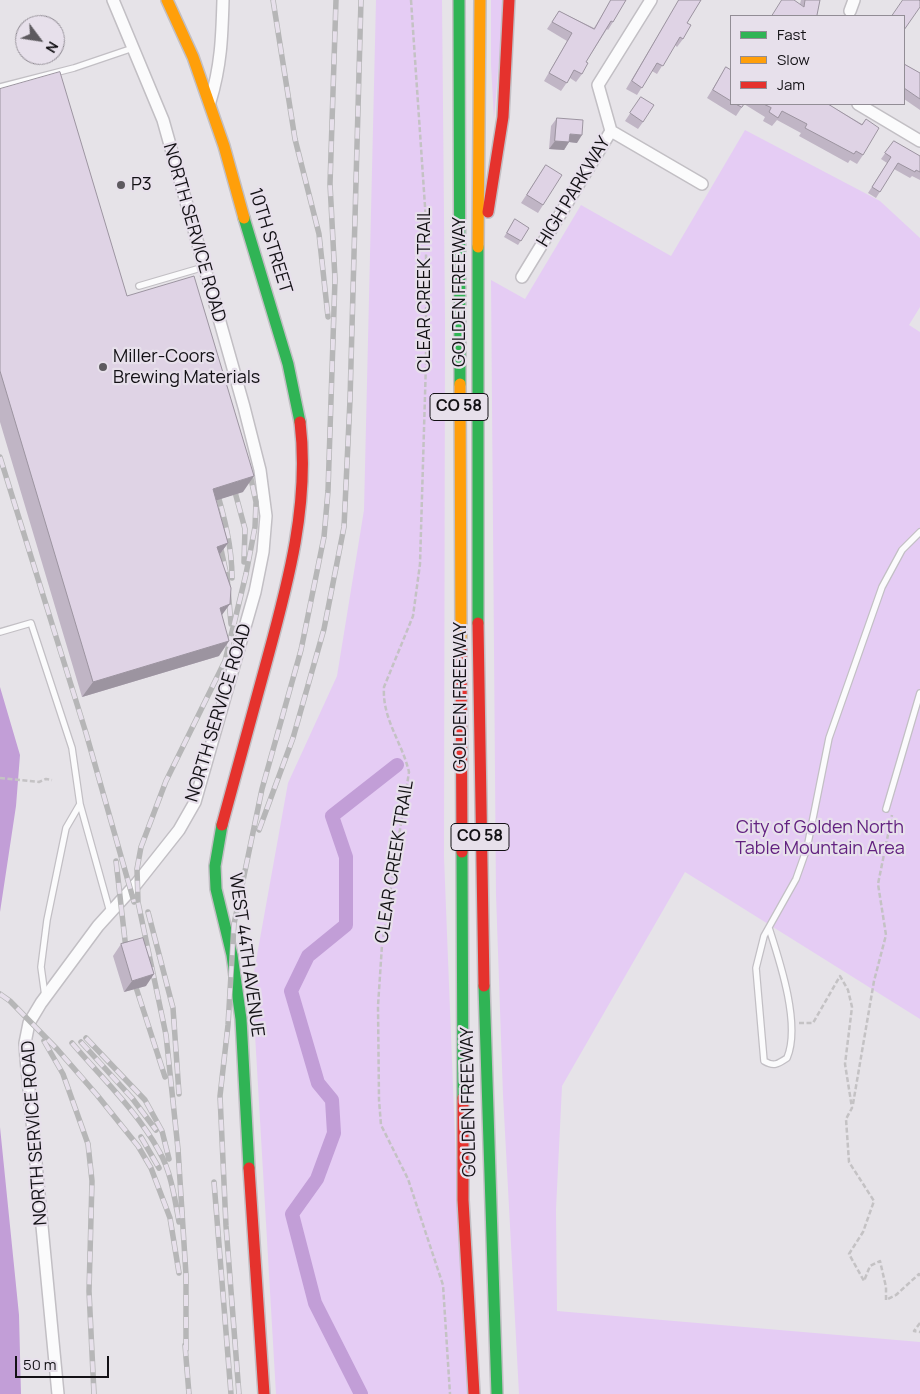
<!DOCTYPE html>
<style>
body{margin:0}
#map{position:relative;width:920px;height:1394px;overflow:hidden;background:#e6e3e8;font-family:Manrope,sans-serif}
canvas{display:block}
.legend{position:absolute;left:730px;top:15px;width:175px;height:90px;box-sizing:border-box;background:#e7e0eb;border:1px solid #928d95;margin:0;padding:6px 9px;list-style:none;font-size:15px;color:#131115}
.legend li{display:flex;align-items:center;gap:10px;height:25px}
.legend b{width:25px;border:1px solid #928d95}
.north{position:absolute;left:15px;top:15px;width:50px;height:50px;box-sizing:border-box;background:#e7e0eb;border:1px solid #928d95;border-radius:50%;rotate:121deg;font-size:14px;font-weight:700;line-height:20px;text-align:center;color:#131115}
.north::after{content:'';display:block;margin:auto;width:18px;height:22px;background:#5d5a5f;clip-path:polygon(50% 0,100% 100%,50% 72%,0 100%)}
.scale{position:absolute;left:15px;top:1356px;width:94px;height:22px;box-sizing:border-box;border:2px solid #131115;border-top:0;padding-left:6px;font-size:15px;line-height:18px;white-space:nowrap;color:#131115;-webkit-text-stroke:4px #e7e0eb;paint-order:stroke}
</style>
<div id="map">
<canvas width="920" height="1394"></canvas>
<ul class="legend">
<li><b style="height:6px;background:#30b455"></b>Fast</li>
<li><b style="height:6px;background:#ff9f0a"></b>Slow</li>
<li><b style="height:6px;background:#e5322d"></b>Jam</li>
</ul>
<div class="north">N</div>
<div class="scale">50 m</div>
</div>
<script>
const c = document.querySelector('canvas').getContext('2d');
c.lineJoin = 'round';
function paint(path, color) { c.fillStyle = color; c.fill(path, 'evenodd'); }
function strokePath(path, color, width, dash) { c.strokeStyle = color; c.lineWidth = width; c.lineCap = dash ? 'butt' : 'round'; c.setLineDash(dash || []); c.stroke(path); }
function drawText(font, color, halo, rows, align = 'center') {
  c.font = font + ' Manrope,sans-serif'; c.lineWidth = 4.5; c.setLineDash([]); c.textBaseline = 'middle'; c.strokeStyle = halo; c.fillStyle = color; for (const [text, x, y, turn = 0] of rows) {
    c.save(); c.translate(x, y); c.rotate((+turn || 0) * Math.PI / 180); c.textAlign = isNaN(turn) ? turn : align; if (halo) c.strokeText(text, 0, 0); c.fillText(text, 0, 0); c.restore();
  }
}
paint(new Path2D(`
 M376,0H442L445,322L444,857L456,1163L471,1394H276L252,983L288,783L337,676L364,510Z
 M491,0H504L494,119L491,65Z
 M745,130L880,201L920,238V307L909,325L920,332V1019L685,872L562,1086L556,1209L557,1311L920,1342V1394H519L503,1095L496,895L491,280L525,299L581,205L671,256Z`), '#e5ccf4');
paint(new Path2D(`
 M0,687L20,755L16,806L0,912Z
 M0,1127L19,1315L21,1394H0Z`), '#c29ed7');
strokePath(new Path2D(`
 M361,1394L315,1303L292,1214L317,1179L334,1133L332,1100L318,1083L291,991L308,956L346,925V857L332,816L397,765`), '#c29ed7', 14);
const lane = new Path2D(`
 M0,87L74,68L133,48
 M139,286L204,267
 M0,632L31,623L72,748L80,804
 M886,809L920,693
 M769,928C780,962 801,1025 787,1058C778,1064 774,1067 764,1061L756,968L764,936L796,879L807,848L829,738L882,587L902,550L920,532
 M45,996L41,967L47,920L66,828L80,804L110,912`);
const street = new Path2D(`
 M850,11L854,0
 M210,102C221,66 222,37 223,0
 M858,104L920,141
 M611,131L702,184
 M522,277L611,131L598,85L651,0
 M58,1394L26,1058L25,1043L29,1023L41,1003L98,926L137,883L179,830L195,802L255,592L263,552L266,516L260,470L244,407L163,120L113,0`);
const fast = new Path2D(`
 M459,0L460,384
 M244,218L288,364L300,422
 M478,247V623
 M222,825L215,866L216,889L232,955L241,1019L249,1168
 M462,852L463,1098
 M484,986L497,1394`);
const slow = new Path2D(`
 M167,0L193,57L224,146L244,218
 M478,247L480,0
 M460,384L461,646`);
const jam = new Path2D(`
 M488,212L503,117L509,0
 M478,623L484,986
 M461,646L462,852
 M222,825C237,770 252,715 267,660C288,583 310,503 300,422
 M463,1098V1200L474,1394
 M249,1168L264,1394`);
strokePath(lane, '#c2bfc4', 8);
strokePath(street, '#c2bfc4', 14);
strokePath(fast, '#c2bfc4', 14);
strokePath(slow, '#c2bfc4', 14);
strokePath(jam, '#c2bfc4', 14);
strokePath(new Path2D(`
 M411,0L426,221V362L420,564L413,616L384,687C382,719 402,742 409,772L382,945L378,1006L379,1100L381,1125L408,1179L443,1285L450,1394
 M0,778L39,782L46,779L52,780
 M799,1023H813L840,976L848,990L852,1007L845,1064L852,1108L846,1119L849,1162L874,1201L863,1232L849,1254L864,1281L870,1266L880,1261L886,1287V1300L896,1295L919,1274L920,1276
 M853,1104L874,981L886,935L878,884L892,815
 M920,1323L914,1331L920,1332`), '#c4c2c4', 2.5, [5, 2.5]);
strokePath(lane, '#fbfbfc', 5.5);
strokePath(street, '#fbfbfc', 11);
strokePath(fast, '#30b455', 11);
strokePath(slow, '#ff9f0a', 11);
strokePath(jam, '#e5322d', 11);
const rail = new Path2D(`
 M273,0L295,139L319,234L328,317
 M0,457L86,733L134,902
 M232,481L245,529L244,562
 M215,485C224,516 232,545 232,578
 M219,540L227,577L231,624
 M259,830L293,738L324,629L344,527L350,400L361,0
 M116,861L127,958
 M148,912L173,1008L179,1094
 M132,975L165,1077
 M0,994L10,1001L57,1049L97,1095L138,1146L151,1168L170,1218L179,1273
 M86,1038L145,1100L162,1131L169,1159
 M44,1041L63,1074L88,1144L92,1181L89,1291L94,1394
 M81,1042L132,1098L156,1130
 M72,1043C101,1077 137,1111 159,1151C171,1171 175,1200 179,1222
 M141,1137L159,1168
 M214,1182L231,1394
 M185,1345L189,1394
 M186,1350V1275L178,1149L166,1035L138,902L137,869L141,847L166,781L225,661L246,574L255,527L256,502L248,465
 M239,1394L226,1226L220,1096L228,1025L234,924L262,789L301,650L324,537L328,491L335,279L330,184L336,0`);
strokePath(rail, '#b6b6b7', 5.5);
strokePath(rail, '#e7e0eb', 4, [11]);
paint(new Path2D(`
 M611,0H626L613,22L608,30L607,29L586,62L582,74L576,82L570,78L561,91L544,81L567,41L547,29L559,11L594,28Z
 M679,0H701L687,23L683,39L677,47L675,45L657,74L652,71L637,95L626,89Z
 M801,0H820L817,15L800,4Z
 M904,64L920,73V110L904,99Z
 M726,67L731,70V104H744L736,116L707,98Z
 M0,89L127,296L243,492L216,500L228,543L220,554L222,615L219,656L82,697L0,422Z
 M641,97L643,122L638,129L625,121Z
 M744,104H828L862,124L866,119L863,155L857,164L850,160L848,163L799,136L801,133L777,120L772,126L763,121L765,117Z
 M557,118L577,143L569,142L564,150L549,149L551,126Z
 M894,141L920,156V180L912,176L910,178L894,169L876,198L868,193L887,163L881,159Z
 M546,165L543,205L538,213L521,203Z
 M515,219L529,228L518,245L504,237Z
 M121,944L146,986L124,992L113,956Z`), '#c0b5c5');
paint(new Path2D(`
 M570,134L582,135L577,143L569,142L564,150L549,149L555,141Z
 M254,476L243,492L202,505L213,489Z
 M228,543L217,558V547Z
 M230,604L219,619L220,608Z
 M229,641L219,656L82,697L93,682Z
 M154,974L146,986L124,992L132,981Z`), '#9c94a0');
const building = new Path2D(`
 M611,0H626L613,22L611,21L586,62L588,63L582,74L574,70L567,83L549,73L572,33L552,22L559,11L594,29Z
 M679,0H701L687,23L691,25L683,39L680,37L663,66L657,63L642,88L632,81Z
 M782,0H794L804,7L805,0H820L817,15L818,16H772Z
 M903,0H919L920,1V7L904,30V16H892Z
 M904,64L920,73V99L904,88Z
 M726,67L731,70V101L713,90Z
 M60,72L127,296L194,276L254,476L213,489L228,543L217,547L231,588L230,604L220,608L229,641L93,682L0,371V89Z
 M641,97L654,105L643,122L630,113Z
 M736,104H744L742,107Z
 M764,104H828L862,125L866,119L879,128L863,155L856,151L854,154L805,128L807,124L782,111L778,118L769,112L771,108Z
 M557,118L583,120L582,135L570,134L569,142L555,141Z
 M894,141L920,156V172L916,170L915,172L898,163L880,192L872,187L891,157L885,153Z
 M546,165L562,175L543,205L527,195Z
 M515,219L529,228L521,241L507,233Z
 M143,938L154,974L132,981L121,944Z`);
paint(building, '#dfd3e5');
strokePath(building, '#9c94a0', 1);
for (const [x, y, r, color] of [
 [121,185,5,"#5d5a5f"],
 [103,367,5,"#5d5a5f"]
]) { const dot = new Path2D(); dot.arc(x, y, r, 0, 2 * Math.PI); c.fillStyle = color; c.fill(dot); strokePath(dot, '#e7e0eb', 2); }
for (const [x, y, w] of [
 [459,407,58],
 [480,837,58]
]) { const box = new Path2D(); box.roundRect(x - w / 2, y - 13.5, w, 27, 4); c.fillStyle = '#e7e0eb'; c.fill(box); strokePath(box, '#131115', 1); }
drawText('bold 16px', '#131115', null, [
 ["CO 58",459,407],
 ["CO 58",480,837]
]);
drawText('18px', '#131115', '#e7e0eb', [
 ["P3",131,185],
 ["Miller-Coors",113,357],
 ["Brewing Materials",113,378]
], 'left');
drawText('18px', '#131115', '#e7e0eb', [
 ["HIGH PARKWAY",574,192,-59],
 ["NORTH SERVICE ROAD",194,233,74],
 ["10TH STREET",270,241,73],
 ["CLEAR CREEK TRAIL",425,290,-90],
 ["GOLDEN FREEWAY",460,292,-90],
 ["GOLDEN FREEWAY",461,697,-90],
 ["NORTH SERVICE ROAD",219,713,-73],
 ["CLEAR CREEK TRAIL",395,862,-81],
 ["WEST 44TH AVENUE",246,955,82],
 ["GOLDEN FREEWAY",469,1102,-91],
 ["NORTH SERVICE ROAD",35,1133,-94]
]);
drawText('18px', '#622180', '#e7e0eb', [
 ["City of Golden North",820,828],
 ["Table Mountain Area",820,849]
]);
</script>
